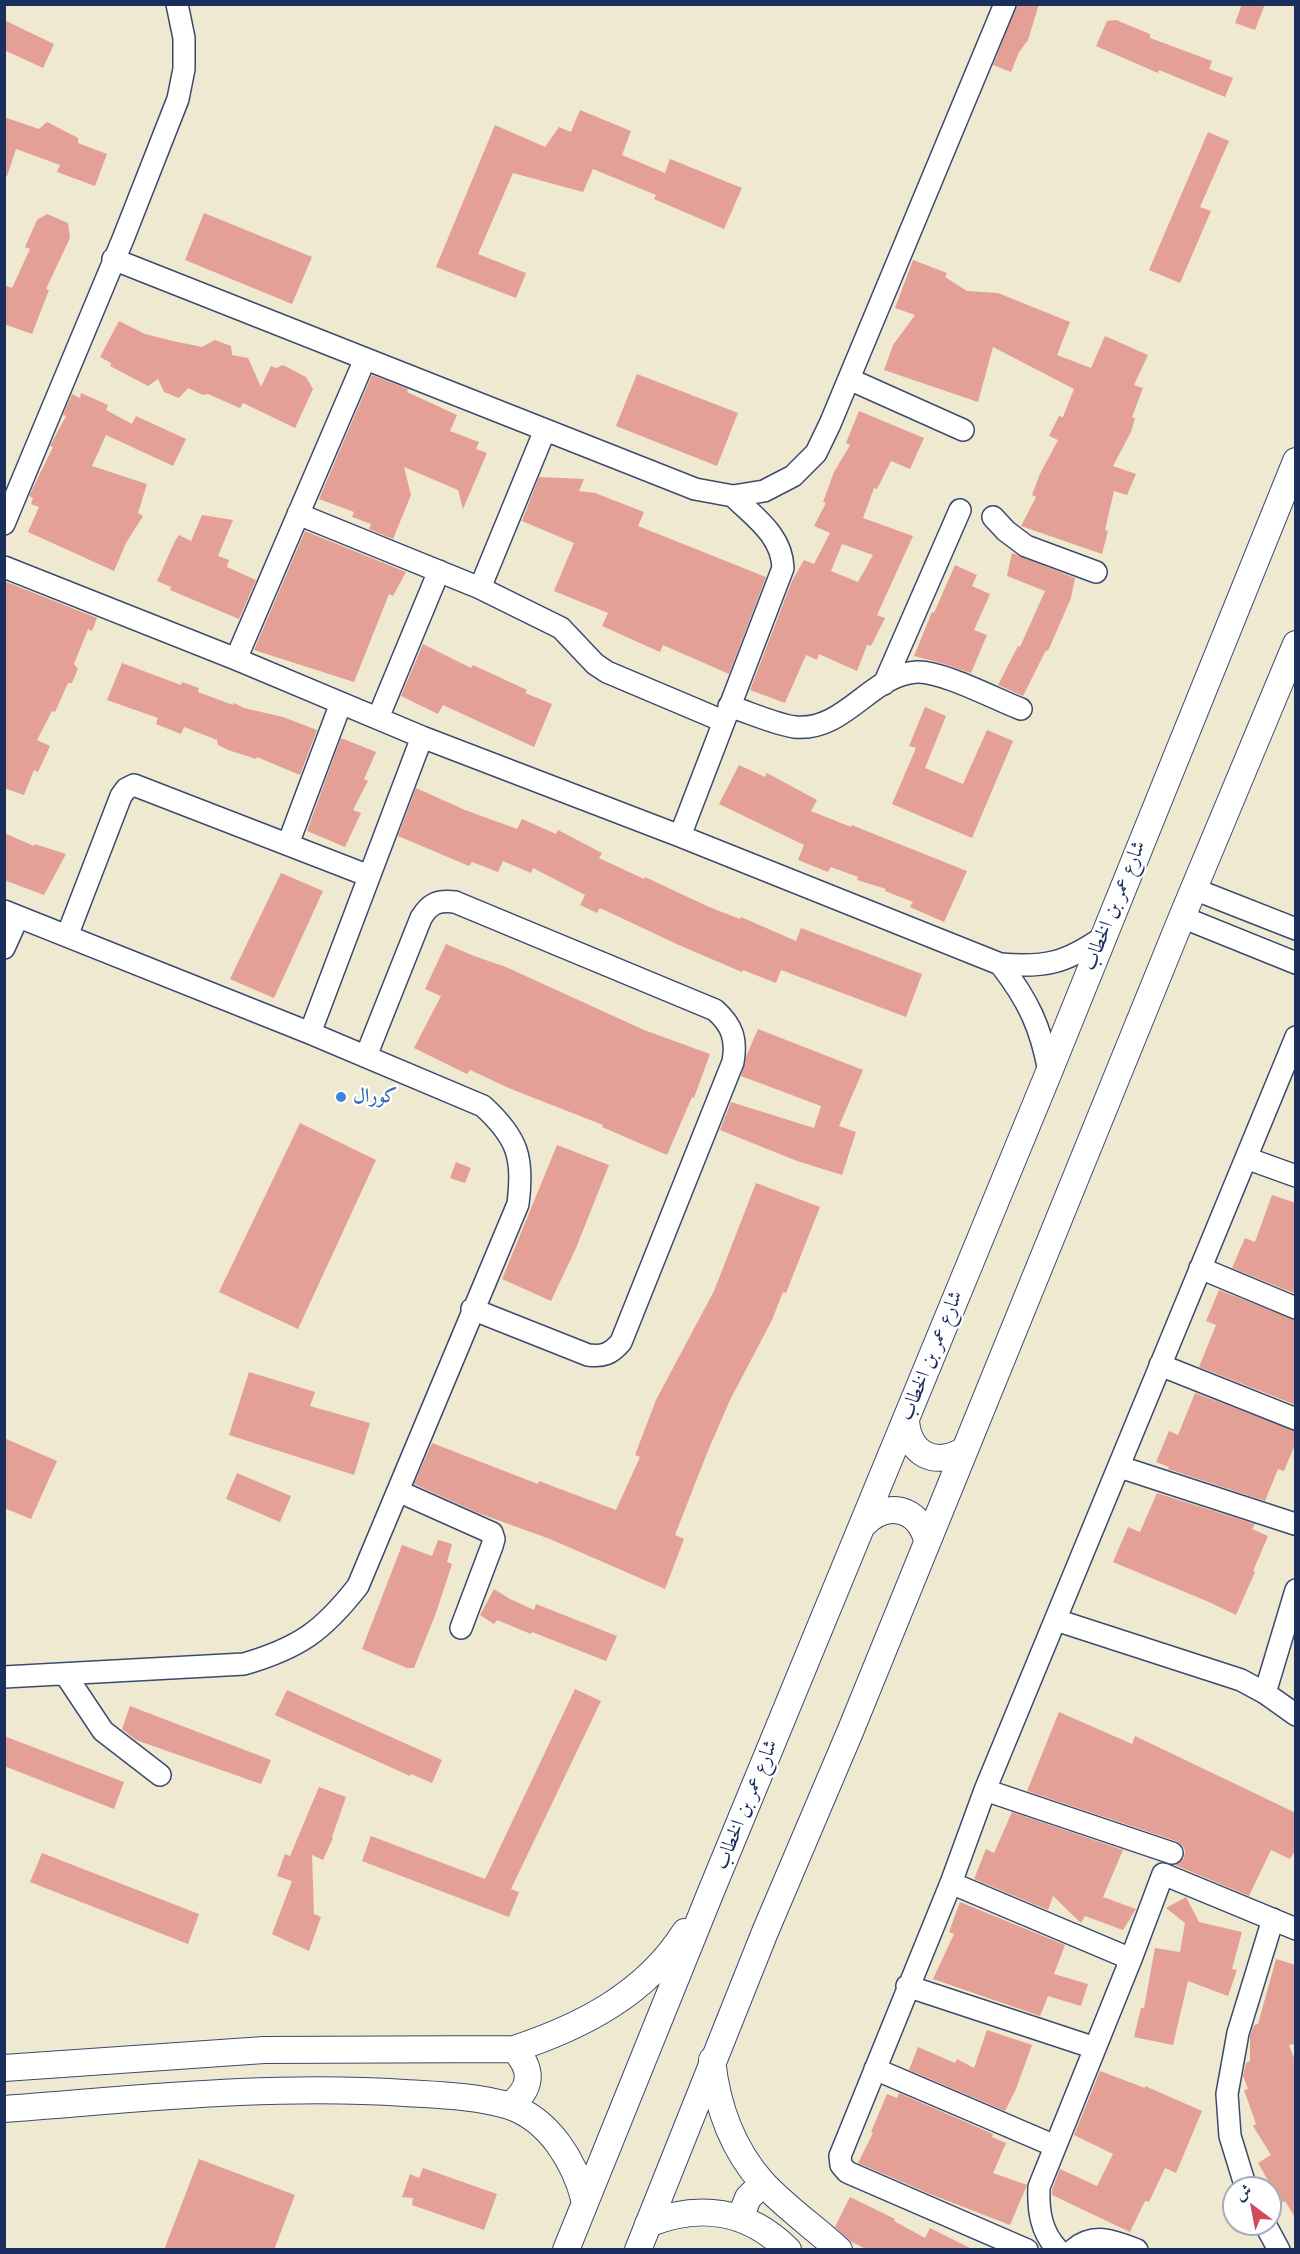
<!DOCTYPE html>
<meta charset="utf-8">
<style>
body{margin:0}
#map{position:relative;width:1300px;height:2254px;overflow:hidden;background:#eee9d0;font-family:Cardo,Amiri,serif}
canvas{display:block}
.frame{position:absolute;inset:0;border:6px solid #1b2f5e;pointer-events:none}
.north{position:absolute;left:1222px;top:2176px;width:60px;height:60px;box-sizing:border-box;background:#fff;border:2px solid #a4acbf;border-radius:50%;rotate:328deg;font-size:16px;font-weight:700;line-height:24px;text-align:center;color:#1b2f5e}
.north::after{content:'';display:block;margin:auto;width:21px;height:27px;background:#d1495b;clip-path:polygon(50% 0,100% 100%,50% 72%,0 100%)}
</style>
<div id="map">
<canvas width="1300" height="2254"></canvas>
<div class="frame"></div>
<div class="north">ش</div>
</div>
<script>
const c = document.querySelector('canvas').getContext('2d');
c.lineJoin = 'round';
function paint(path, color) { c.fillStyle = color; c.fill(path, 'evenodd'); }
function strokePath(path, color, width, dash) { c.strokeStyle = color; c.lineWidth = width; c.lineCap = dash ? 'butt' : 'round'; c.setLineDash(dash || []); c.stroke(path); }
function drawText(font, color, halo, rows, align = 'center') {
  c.font = font + ' Cardo,Amiri,serif'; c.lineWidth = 4.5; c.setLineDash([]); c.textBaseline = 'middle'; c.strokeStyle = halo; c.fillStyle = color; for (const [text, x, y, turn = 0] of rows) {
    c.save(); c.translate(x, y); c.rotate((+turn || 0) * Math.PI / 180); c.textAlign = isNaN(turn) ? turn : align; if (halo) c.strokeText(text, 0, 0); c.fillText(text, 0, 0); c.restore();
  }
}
paint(new Path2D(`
 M1017,4H1039L1028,40L1019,52L1011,72L993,65Z
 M1242,4H1265L1255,30L1235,23Z
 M4,20L54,44L43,68L4,50Z
 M1116,20L1150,34V38L1212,61L1209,69L1233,78L1225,97L1159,70L1158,73L1096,46L1107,21Z
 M580,110L631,131L622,155L665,173L670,159L742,188L724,229L654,199L656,195L593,169L583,192L513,173L478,254L526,273L516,298L436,267L495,125L545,147L559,127L571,132Z
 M4,117L39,129L47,122L78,138V143L107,154L95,186L57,172L60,165L16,149L7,176H4Z
 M1208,132L1229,141L1200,207L1211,211L1180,283L1149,270Z
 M204,213L312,257L292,304L185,260Z
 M47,214L68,223L70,238L46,289L49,290L32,334L4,324V285L12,288L30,249L25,247L37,220Z
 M913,260L947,273L945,277L967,291L998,293L1070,322L1057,355L1091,368L1105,336L1148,355L1134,385L1143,388L1132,417L1135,418L1131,432L1113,466L1136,474L1127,495L1114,491L1105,530L1108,531L1102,554L1021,526L1036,497L1032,495L1040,474L1058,440L1049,436L1059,416L1063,417L1074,389L993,347L978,402L884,370L893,345L915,315L895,308Z
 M119,321L145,334L173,341L202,347L215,340L231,346L232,355L248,358L261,387L271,366L276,368L283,365L306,377L313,389L295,428L243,403L240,408L208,394L203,395L188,388L179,398L164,392L158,379L148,386L110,366L111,363L100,357Z
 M637,374L738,413L717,466L616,426Z
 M372,375L408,389L407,392L457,415L450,431L479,442L476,449L487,453L463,509L458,490L404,467L411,495L393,539L369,529L371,524L352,517L354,512L319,499Z
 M81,393L108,405L106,410L132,424L136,416L186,439L173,466L106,435L92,466L147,484L138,513L143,516L126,543L114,571L28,532L39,507L31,504L33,498L29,496L53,447L50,446L66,416L63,415L72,394L80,398Z
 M859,411L924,438L910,469L891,461L877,489L874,488L863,518L913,536L877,615L885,618L871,646L867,645L857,671L819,654L817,660L806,655L785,703L750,690L792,581L804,560L814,564L830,533L814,526L826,503L823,502L834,472L850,445L846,443ZM842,544L873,555L858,582L831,571Z
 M539,477L584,479L579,491L595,493L644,512L638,526L766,577L729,674L663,645L660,652L602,626L608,613L554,591L574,543L522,521Z
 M202,515L233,520L218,556L229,560L227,567L256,580L239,619L170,590L171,587L157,581L175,541L179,535L191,541Z
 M305,531L406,572L393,596L389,594L354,682L254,650Z
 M1012,553L1075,578L1071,598L1048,651L1046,650L1023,696L998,685L1018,646L1020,647L1045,591L1007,576Z
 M955,565L977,575L972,586L990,594L974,630L987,635L971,673L944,664L914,656L932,612L934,613Z
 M4,581L97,618L92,631L88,629L74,664L78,669L72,683H68L55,712L52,711L37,740L50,746L38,772L34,770L24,795L4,788Z
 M423,644L471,668L473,665L527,690L525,693L552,704L534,747L443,705L438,714L401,696Z
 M122,663L181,685L182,682L199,688L198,692L233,705L234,703L244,708L283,717L317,730L300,775L257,757L256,759L228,750L218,745L217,740L184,727L181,734L156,724L158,718L107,700Z
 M925,707L946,716L925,768L963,784L987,730L1013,741L972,838L892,804L916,748L909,746Z
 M341,738L376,752L364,779L368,781L353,810L361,813L345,847L307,831Z
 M739,765L765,777L767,773L817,800L811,811L851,827L852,825L869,832L967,871L944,922L910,907L913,902L885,891L886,889L857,880L858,877L831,867L828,872L798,860L804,845L719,804Z
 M416,788L465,810L517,829L522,819L556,834L558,830L602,853L599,858L644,879L645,877L709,907L740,919L741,917L796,941L801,928L922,974L906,1017L781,970L776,983L743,970L742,972L681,946L600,908L597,913L580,905L585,895L533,868L531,873L503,861L498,872L472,862L469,866L398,836Z
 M4,833L34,846L35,844L66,854L44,895L4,880Z
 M281,873L323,891L274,998L230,979Z
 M446,944L474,956L506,967L644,1030L710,1054L694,1098L692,1097L667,1155L602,1127L603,1125L511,1089L470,1070L467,1074L414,1048L441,996L425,989Z
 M758,1029L863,1070L839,1126L856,1132L842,1175L797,1161L720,1130L731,1102L814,1128L821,1106L741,1076L747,1054Z
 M300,1123L376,1160L298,1329L219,1292Z
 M557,1145L609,1165L576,1248L551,1301L502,1279Z
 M456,1162L471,1168L465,1183L450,1178Z
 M756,1183L820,1207L786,1293L783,1292L772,1320L730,1400L707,1453L675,1535L684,1539L665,1589L550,1539L478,1513L414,1484L432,1443L538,1484L539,1481L616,1510L640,1457L635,1455L656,1400L714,1291Z
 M1272,1195L1296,1203V1294L1232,1268L1245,1238L1255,1242Z
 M1219,1290L1296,1320V1405L1199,1367L1216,1325L1206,1321Z
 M249,1372L315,1392L310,1406L370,1423L354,1475L229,1435Z
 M1195,1393L1296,1431V1442L1284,1471L1278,1469L1265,1501L1168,1469L1169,1467L1156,1462L1169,1431L1178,1435Z
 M4,1438L57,1461L31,1519L4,1508Z
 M237,1473L291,1496L280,1522L226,1499Z
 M1157,1493L1255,1524L1252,1529L1268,1536L1253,1571L1255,1572L1236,1615L1209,1602L1113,1562L1128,1527L1140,1532Z
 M438,1540L452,1544L447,1562L452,1564L436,1613L414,1668H407L362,1649L402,1545L432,1556Z
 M494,1589L510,1599L534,1610L536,1604L617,1636L606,1661L532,1632L531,1634L497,1620L494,1624L480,1615Z
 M575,1689L601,1701L511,1889L519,1892L509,1917L362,1861L371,1836L485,1879Z
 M287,1690L442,1760L432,1783L411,1774L410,1776L275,1715Z
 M130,1706L271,1760L261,1784L136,1740L122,1729Z
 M1059,1712L1132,1744L1135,1736L1296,1813V1849L1290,1859L1271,1850L1249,1896L1175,1865L1184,1858L1185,1851L1182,1845L1176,1841L1027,1791Z
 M4,1736L124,1782L114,1809L4,1766Z
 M319,1787L346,1797L332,1837L333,1838L323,1860L312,1855L314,1914L321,1917L309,1951L272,1934L292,1881L277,1876L285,1854L290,1856Z
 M1012,1812L1123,1850L1103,1897L1136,1909L1123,1930L1085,1916L1081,1923L1053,1896L1048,1910L974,1879L986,1849L994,1853Z
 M42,1853L199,1914L188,1944L30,1882Z
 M1186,1897L1199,1922L1242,1932L1232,1969L1237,1970L1228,1996L1188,1981L1173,2045L1134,2037L1141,2008H1144L1155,1948L1180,1952L1185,1923L1166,1908Z
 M960,1902L1065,1945L1054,1974L1088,1984L1081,2006L1048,1996L1040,2016L933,1979L954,1934L949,1932Z
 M1276,1959L1296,1965V2044L1289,2045L1296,2063V2219L1285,2201L1281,2203L1258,2163L1271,2155L1253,2126L1256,2124L1244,2090L1248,2089L1243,2076L1246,2063L1250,2061V2036L1254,2025L1258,2024Z
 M987,2030L1032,2045L1016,2089L1005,2111L909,2070L918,2047L955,2063L957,2059L974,2068Z
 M1100,2071L1145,2088V2086L1202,2111L1176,2173L1165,2168L1149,2202L1145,2201L1130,2232L1052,2195V2190L1060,2169L1097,2186L1113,2154L1074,2135Z
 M899,2093L993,2134L992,2137L1006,2143L993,2173L1027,2185L1010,2225L930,2194L858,2163L873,2133L871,2132L887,2094L897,2098Z
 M199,2159L295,2195L274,2250H164Z
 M423,2168L497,2194L484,2230L412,2205L413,2198L402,2197L410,2174L419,2178Z
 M850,2197L895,2219L894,2221L925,2238L930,2228L974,2250H868L850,2241L835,2227Z`), '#e4a096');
const minor = new Path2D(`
 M113,259L695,489L733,496L764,491L793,476L816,453L830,424L1005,4
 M849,379L963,430
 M298,514L480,588L561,628L595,664L607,672L723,721
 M993,517L1006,531L1026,546L1096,572
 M4,524L123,239L178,99L184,69V38L177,4
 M4,567L236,659L422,737L680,836L1000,964C1045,968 1066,963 1103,937
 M480,588L545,430
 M236,659L365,359
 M884,684L960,510
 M729,706C748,712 777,725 795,727C845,732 871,674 917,672C942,671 995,699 1021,709
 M378,718L439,571
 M680,836L783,568C782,535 754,517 733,496
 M288,844L341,703
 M1194,889L1296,929
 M4,911L310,1033L483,1106C518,1138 524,1158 518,1204L358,1586C323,1631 299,1648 244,1664L4,1677
 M1182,917L1296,963
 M67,936L121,796L126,789L134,785L369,876
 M4,948L18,917
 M1000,964C1028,1000 1041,1027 1049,1072
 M310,1033L422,737
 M366,1056L421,918C430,903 438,900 455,902L715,1010C732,1025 737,1039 733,1062L621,1342C611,1354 603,1357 588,1355L472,1309
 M1246,1158L1296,1176
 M1200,1268L1296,1308
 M1160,1365L1296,1419
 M1120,1467L1295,1524
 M398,1491L492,1533L494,1539L492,1546L461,1628
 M1056,1620L1241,1680L1265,1693L1296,1715
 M65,1674L103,1731L160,1775
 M1265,1693L1296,1590
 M985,1790L1172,1853
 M951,1883L1131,1959
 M907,1986L1095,2048
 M875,2069L1055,2146
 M1246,2188L1230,2136L1227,2094L1238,2033L1273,1919
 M1265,2224L1279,2250
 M1027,2250L847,2172L841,2165L840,2156L951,1883L985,1790L1296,1037
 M1058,2250C1041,2232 1038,2211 1039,2187L1131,1959L1163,1874L1296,1929
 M1073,2250C1094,2232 1114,2241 1137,2250`);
const tertiary = new Path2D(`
 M906,1421C909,1454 934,1467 963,1451
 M863,1525C886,1500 918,1507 927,1540
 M712,2060C717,2106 731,2147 762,2182C785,2207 814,2227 839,2250
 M4,2068L264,2050L514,2049C581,2027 646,1994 685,1932
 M509,2106C532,2089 534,2070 514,2049
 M4,2109C138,2099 271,2084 405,2093C437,2095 478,2096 509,2106C550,2120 575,2162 585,2202
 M740,2218L748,2198L763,2183
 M648,2224C699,2203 748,2210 788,2250
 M566,2250L710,1894L1049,1072L1296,461
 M638,2250L765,1932L850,1732L1182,917L1296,644`);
strokePath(minor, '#3b4b6f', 24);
strokePath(tertiary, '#3b4b6f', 28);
strokePath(minor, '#fff', 21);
strokePath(tertiary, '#fff', 26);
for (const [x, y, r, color] of [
 [341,1097,6,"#3f7fe0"]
]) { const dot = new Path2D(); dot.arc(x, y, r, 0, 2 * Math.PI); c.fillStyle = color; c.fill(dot); strokePath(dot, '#fff', 2); }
drawText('20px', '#1b2f5e', '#fff', [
 ["شارع عمر بن الخطاب",1115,906,-68],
 ["شارع عمر بن الخطاب",932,1356,-68],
 ["شارع عمر بن الخطاب",747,1805,-68]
]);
drawText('bold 20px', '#366cbe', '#fff', [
 ["كورال",353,1097]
], 'left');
</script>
